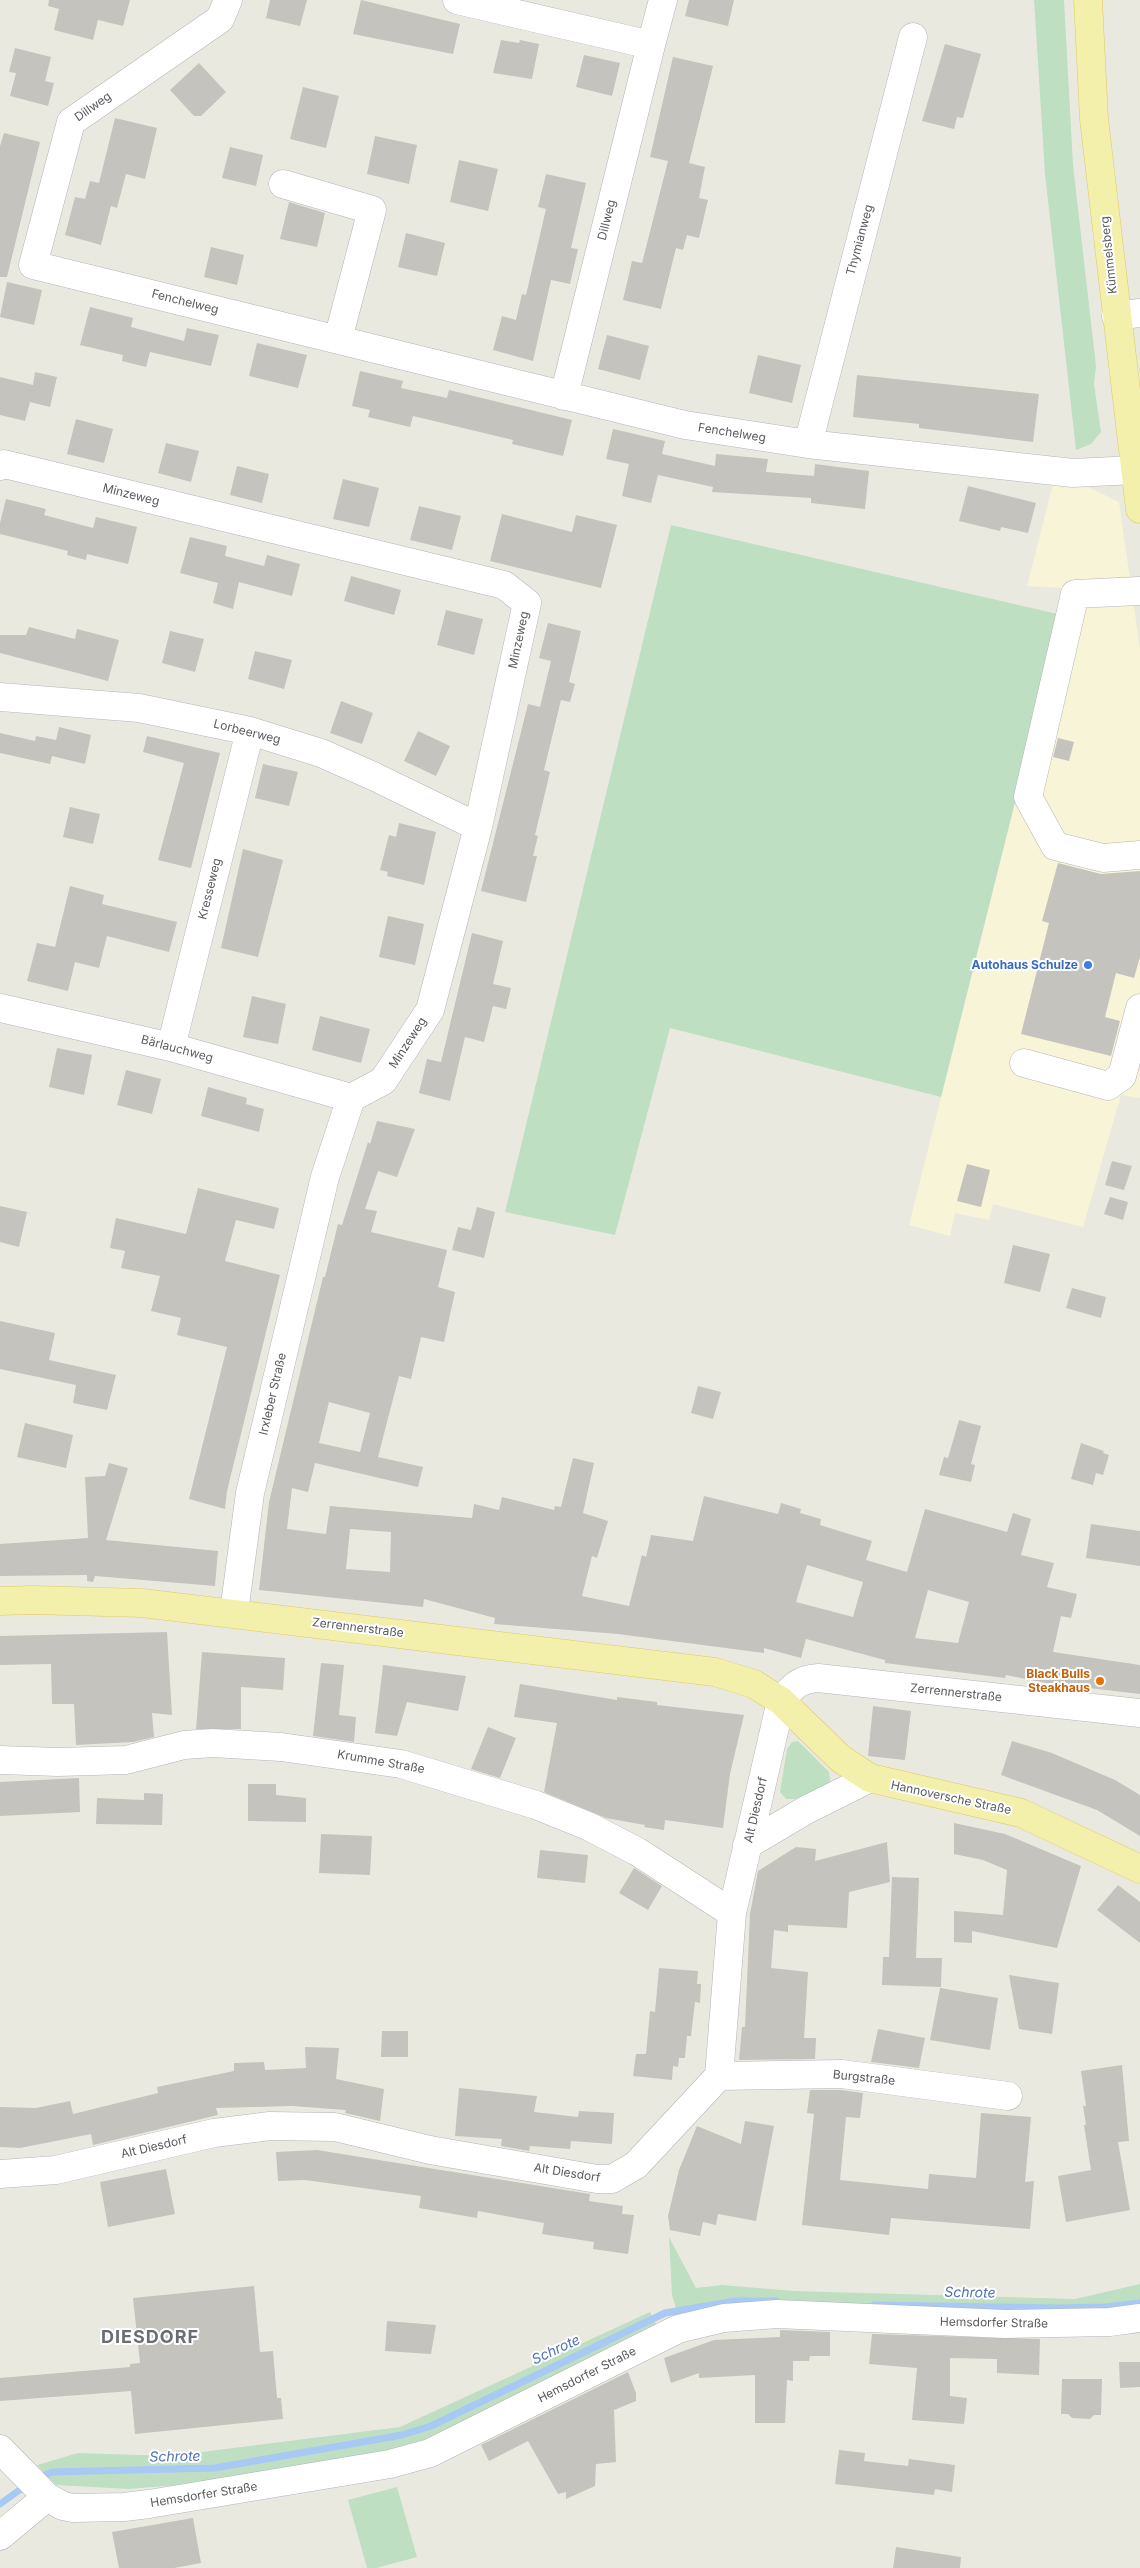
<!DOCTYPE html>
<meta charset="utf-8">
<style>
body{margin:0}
canvas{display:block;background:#eae9e0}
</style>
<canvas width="1140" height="2568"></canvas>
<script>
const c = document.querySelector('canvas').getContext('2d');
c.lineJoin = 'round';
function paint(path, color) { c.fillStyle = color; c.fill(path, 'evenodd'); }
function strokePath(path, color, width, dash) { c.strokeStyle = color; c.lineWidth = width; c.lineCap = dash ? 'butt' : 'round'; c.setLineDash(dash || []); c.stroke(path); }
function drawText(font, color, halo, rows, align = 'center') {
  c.font = font + ' Inter,sans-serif'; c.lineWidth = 4; c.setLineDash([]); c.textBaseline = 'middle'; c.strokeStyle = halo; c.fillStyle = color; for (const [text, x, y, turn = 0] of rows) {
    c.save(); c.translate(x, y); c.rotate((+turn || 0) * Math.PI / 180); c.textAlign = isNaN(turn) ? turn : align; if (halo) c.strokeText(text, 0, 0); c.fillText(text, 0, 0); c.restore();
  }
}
paint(new Path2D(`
 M1053,484L1084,485L1119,502L1140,649V1098L1121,1095L1083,1227L993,1204L989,1220L955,1213L950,1236L909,1225L1062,615L1067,588L1027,586Z`), '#f8f4d7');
paint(new Path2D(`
 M1034,0H1064L1073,165L1096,366L1094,384L1101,432L1091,444L1076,450L1045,174Z
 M671,525L1062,615L941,1097L670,1028L615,1235L505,1212Z
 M798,1741L829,1772L830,1781L827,1785L795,1799H786L780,1792L787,1749L792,1742Z
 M669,2237L696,2288L722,2285L794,2291L1075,2299L1140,2284V2305L1079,2313L710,2308L678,2315L672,2295Z
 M650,2312L659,2330L408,2447L215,2482L128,2489L56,2485L37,2465L78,2453L170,2456L400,2427Z
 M397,2487L417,2557L376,2568H367L348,2500Z`), '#bfdfc3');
strokePath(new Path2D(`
 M874,2305L1059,2308L1105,2307L1140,2303
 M37,2479L52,2472L215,2468L402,2435L431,2426L665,2313L735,2301H776
 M0,2504L28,2484`), '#a7c9f3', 7);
paint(new Path2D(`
 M49,0H130L123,26L98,20L93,40L54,30L59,9L48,6Z
 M270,0H307L300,26L266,18Z
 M361,0L460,24L453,54L353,34Z
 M689,0H734L728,26L685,16Z
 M501,40L519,43L520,40L539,44L532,79L493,73Z
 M945,44L981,54L963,118L957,117L954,129L922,121Z
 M15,48L51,57L45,81L54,83L48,106L10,96L16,73L9,72Z
 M584,55L620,63L612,96L576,87Z
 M673,57L713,66L689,163L705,167L699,198L708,200L699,238L687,235L683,250L676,248L661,309L623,300L632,261L642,263L668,161L650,157Z
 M199,63L226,92L201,116H194L170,90Z
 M303,87L339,96L326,148L290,139Z
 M115,118L157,128L145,179L126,174L117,208L111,206L101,245L65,235L75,197L85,199L90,181L99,183Z
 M4,133L40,142L7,277H0V146Z
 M375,136L417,145L409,184L367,174Z
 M230,147L263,155L256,186L222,178Z
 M459,160L498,169L488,211L450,202Z
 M546,174L586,183L571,248L578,249L570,284L551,280L533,361L493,350L502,316L516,320L522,294L526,295L546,209L538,207Z
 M289,202L325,213L317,247L280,239Z
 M406,233L445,243L437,276L398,267Z
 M211,247L244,255L237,285L204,277Z
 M7,282L42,290L34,325L0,317Z
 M90,307L133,318L131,327L184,341L187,328L219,335L211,366L150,352L146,367L122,361L123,355L80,345Z
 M607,335L649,346L640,380L598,369Z
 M257,343L307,355L298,388L249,376Z
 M758,355L801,365L792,403L749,393Z
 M360,371L403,381L401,388L447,398L449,390L572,420L563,456L512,444L513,440L413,416L410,427L368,417L370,410L352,406Z
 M35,372L57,377L50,407L30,402L25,421L0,415V377L33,385Z
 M857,375L1039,394L1033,442L919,428V424L853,417Z
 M76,419L113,429L104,463L67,454Z
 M613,429L665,441L662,454L715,466L716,454L768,459L766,472L814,476L815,464L869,471L865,509L811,503V498L712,492L713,487L658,475L651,503L622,496L629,464L606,459Z
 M166,443L199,451L191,482L158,473Z
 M237,466L269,474L262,503L230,495Z
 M343,479L379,488L369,527L333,519Z
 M968,486L1036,503L1028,533L1001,527L1000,531L959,521Z
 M6,499L46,509L44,515L93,528L96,517L137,527L128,564L87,554L86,560L67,555L68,551L0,534V523Z
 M419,506L461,516L452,550L410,540Z
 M502,514L572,532L576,515L617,525L601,588L490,561Z
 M190,537L227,546L225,556L264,566L267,555L300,564L292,596L239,582L233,609L213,603L218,583L180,573Z
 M351,576L401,590L394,615L344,601Z
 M446,610L483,619L474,655L437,645Z
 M548,623L581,631L569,682L575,684L570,702L561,700L544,770L550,772L535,835L538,836L533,856H537L526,902L481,891L528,704L540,707L551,661L539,658Z
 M29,627L75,639L77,629L119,640L108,681L0,653V635H26Z
 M170,631L204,639L195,672L162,663Z
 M255,651L292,660L284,689L248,679Z
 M341,701L373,713L362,744L330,733Z
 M59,727L91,735L85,764L52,756L50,764L0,753V733L35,741L36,736L56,740L55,745Z
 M418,731L450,746L436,776L404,761Z
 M147,736L220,753L191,868L158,860L184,763L143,752Z
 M1058,738L1074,742L1069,761L1053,757Z
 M263,764L298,772L289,806L255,798Z
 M70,807L100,814L93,844L63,837Z
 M399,823L436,832L424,885L387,876L388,872L380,870L389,835L396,837Z
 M243,849L283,860L258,957L221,948Z
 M1058,863L1101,874L1140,871V957L1134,978L1116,973L1105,1017L1120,1021L1111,1056L1021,1034L1049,923L1042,921Z
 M70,886L104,895L102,904L177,922L169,952L107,936L99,968L75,962L68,991L27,981L37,943L55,947Z
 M388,916L424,924L415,965L379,957Z
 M472,933L503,941L493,984L511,988L506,1009L493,1006L484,1042L465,1037L450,1101L419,1093L427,1059L441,1062Z
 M252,996L286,1004L278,1044L243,1037Z
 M320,1016L370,1029L361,1063L312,1050Z
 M57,1048L92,1055L84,1095L49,1087Z
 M126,1070L161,1079L152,1114L117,1105Z
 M208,1087L247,1098L246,1104L264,1109L259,1132L201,1116Z
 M377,1121L415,1129L397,1177L378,1171L365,1209L377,1211L371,1232L447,1250L438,1287L455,1292L444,1342L421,1337L411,1379L399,1376L378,1457L423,1467L418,1487L315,1463L308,1492L292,1488L287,1529L326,1534L330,1506L472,1518L474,1504L499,1510L502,1497L554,1510L555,1506L561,1507L573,1458L594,1463L583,1513L608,1521L597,1558L592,1556L582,1596L629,1606L642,1555L646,1557L651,1535L693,1541L704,1496L778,1514L781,1503L801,1509L800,1513L821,1519L820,1525L872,1541L866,1560L907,1572L925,1509L1007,1532L1013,1513L1031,1519L1021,1555L1054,1563L1047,1587L1077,1594L1071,1618L1061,1616L1053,1652L1140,1665V1694L1046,1683L1006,1675L1005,1678L885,1663V1660L806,1639L801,1658L764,1648V1653L618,1634L494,1624L495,1618L424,1599L423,1607L259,1590L269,1502L323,1277H325L338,1224L342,1225L368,1142L370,1144ZM329,1402L370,1413L360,1452L319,1443ZM350,1529L391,1532L390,1572L346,1569ZM807,1565L863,1582L853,1617L796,1602ZM928,1590L969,1602L958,1643L915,1638Z
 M1112,1161L1132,1166L1124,1190L1105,1185Z
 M967,1164L990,1170L981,1207L957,1201Z
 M198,1188L279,1208L274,1229L236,1220L225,1261L280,1275L227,1491L225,1509L189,1499L227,1347L177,1335L181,1318L151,1311L160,1276L121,1268L125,1251L110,1248L116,1218L186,1234Z
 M1110,1197L1128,1202L1123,1220L1104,1214Z
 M0,1206L27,1212L19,1247L0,1242Z
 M477,1207L495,1212L484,1258L452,1250L458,1227L471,1230Z
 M1013,1245L1050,1254L1040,1292L1004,1283Z
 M1072,1288L1106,1297L1101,1318L1066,1308Z
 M0,1321L55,1333L49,1360L116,1375L107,1410L73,1403L76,1385L0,1369Z
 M698,1386L721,1392L713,1419L691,1413Z
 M959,1420L981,1426L971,1464L975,1465L971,1482L939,1475L944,1457L948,1458Z
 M25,1423L73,1435L66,1468L17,1457Z
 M1081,1443L1104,1451L1103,1453L1109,1455L1103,1475L1096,1473L1093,1485L1071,1479Z
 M109,1463L128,1468L106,1540L218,1551L215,1586L95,1576L93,1582L87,1581V1575L0,1576V1544L88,1538L85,1477L105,1476Z
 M1091,1524L1140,1531V1566L1086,1558Z
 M167,1632L172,1715L152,1713L154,1737L133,1742L76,1745L74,1704H52L51,1664L0,1665V1636Z
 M202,1652L285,1658L283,1690L241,1687V1729H196Z
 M321,1663L344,1665L339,1715L356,1717L354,1742L313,1736Z
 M383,1665L466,1676L458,1711L407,1702L397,1736L375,1733Z
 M520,1684L617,1700V1697L657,1702V1705L744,1715L730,1774L723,1828L665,1820L664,1830L644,1827L645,1825L606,1818L544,1792L557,1723L514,1717Z
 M873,1706L911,1711L905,1760L868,1756Z
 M488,1727L516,1738L500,1778L471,1769Z
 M1012,1741L1052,1753L1115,1780L1140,1795V1836L1097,1810L1001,1775Z
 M79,1778L80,1812L0,1816V1782Z
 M248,1784H276V1795L306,1798V1822L248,1821Z
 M144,1793L163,1794L162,1825L96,1824L97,1798L144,1800Z
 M954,1823L1005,1834L1081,1866L1057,1948L972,1931V1943L954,1942V1911L1003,1915L1007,1870L983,1860L954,1854Z
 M321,1834L372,1836L370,1875L319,1873Z
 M887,1842L890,1882L849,1892L847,1928L788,1925V1932L774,1930L771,1968L808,1972L804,2038H816L815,2059L739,2060L742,2027H745L750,1914L758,1871L796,1847L816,1849L815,1861Z
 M540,1850L588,1855L585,1883L537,1878Z
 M634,1868L662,1886L648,1910L619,1893Z
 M892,1877L919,1878L916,1958H942L941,1987L882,1985L883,1957H889Z
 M1118,1885L1140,1902V1943L1097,1910Z
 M659,1968L698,1971L697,1984H701L700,2003L695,2002L691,2036H687L685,2058H679L678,2067L673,2066L672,2080L633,2076L636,2054H646L650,2011L655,2012Z
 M1009,1975L1059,1983L1052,2034L1019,2029Z
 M940,1988L998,1998L990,2050L930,2040Z
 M878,2029L925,2038L919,2068L871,2062Z
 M382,2031H408V2057H381Z
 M305,2047L339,2048L336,2079L384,2089L380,2121L345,2113L346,2110L292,2106L216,2108L218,2115L93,2145L91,2134L20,2148L0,2147V2107L36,2108L70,2101L73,2114L158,2093L157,2087L234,2071V2063L264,2062L265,2070L306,2068Z
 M1122,2065L1129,2141L1118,2142L1130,2210L1066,2222L1058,2176L1091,2170L1084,2125H1086L1083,2106H1086L1081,2071Z
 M459,2088L537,2096L534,2112L578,2117L579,2111L614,2113L612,2144L571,2141L570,2149L530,2146L529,2151L501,2146L502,2139L455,2136Z
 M810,2090H841L863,2093L860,2118L846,2117L840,2180L928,2189L929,2174L976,2178L981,2113L1031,2117L1025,2182L1034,2181L1030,2229L891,2218L889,2235L802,2225L814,2114L807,2113Z
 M745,2121L774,2126L756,2221L718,2214L716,2225L703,2222L700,2236L670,2230L668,2216L679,2170L697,2126L741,2144Z
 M317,2150L590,2194L589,2201L623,2206L622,2214L634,2215L628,2254L593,2249L594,2242L542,2234L544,2223L478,2211L477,2218L419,2208L421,2196L305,2180L278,2181L276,2152Z
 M166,2169L175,2214L108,2227L100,2182Z
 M254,2286L260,2352L273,2351L277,2398H281L283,2419L135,2434L131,2391L0,2401V2378L130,2367V2364L140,2363L133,2298Z
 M387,2321L436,2325L431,2354L385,2351Z
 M780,2330L830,2332V2356H810L809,2361H793V2381L787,2380L785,2423H755V2375L699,2378V2373L671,2383L664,2358L714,2340L780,2337Z
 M872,2334L1040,2339L1039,2375L997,2373V2359L950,2358V2396L967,2398L964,2424L912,2420L917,2368L869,2364Z
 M1119,2362H1140V2387L1120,2388Z
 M628,2372L636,2393V2401L614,2410L616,2462L596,2464L595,2486L566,2499V2492L558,2494L528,2441L489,2461L481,2445Z
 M1062,2379H1102L1101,2415H1094L1090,2419L1072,2418L1068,2414H1061Z
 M839,2450L865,2453L864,2461L908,2466L909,2459L955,2465L952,2492L935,2489L934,2495L835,2484Z
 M193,2518L201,2563L174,2568H119L112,2532Z
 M896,2547L961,2557L960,2568H893Z`), '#c5c3bd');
const minor = new Path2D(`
 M228,0L220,19L71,122L33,265L685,425L808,444L1073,473L1135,470
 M457,0L651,45L564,396
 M651,45L663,0
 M283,184L372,210L338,339
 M1116,316L1140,313
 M808,444L913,37
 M0,466L4,464L504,585L527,603L478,827L430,1010L383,1081L351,1098L325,1177L250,1493L234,1612
 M1140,591L1075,594L1028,797L1055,846L1103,858L1140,855
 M0,697L139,708L250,731L321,753L373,776L478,827
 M0,1008L171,1047L351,1098
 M171,1047L250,731
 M1024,1063L1108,1086L1122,1076L1140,1008
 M0,1760L58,1762L126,1760L184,1745L213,1743L281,1747L401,1764L536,1805L588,1826L638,1852L732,1913
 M747,1845L806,1810L870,1778
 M719,2076L842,2074L1008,2096
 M0,2174L56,2170L214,2133L270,2126L335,2127L430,2150L597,2179H612L636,2165L719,2076L732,1913L781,1701C792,1687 799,1679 818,1678L1140,1713
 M0,2449L47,2497L63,2506L73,2508L124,2507L149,2504L390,2464L430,2453L678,2329L724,2318L777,2314L1005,2324L1110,2322L1140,2318
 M0,2536L47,2497`);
const major = new Path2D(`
 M1088,0L1094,119L1140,509
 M0,1601L32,1600L142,1603L715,1672L754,1684L781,1701L841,1759L870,1778L1021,1813L1140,1869`);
strokePath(minor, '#b3b5b9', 29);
strokePath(major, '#ddca66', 29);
strokePath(minor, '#fff', 28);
strokePath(major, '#f3f0ac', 28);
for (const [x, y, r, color] of [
 [1088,965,5,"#3f7fe0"],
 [1100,1681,5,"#e8710a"]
]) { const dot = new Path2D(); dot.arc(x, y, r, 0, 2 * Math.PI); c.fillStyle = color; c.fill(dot); strokePath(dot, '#fff', 2); }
drawText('12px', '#595b5f', '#fff', [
 ["Dillweg",93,107,-35],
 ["Dillweg",607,220,-76],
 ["Thymianweg",860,240,-75],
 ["Kümmelsberg",1109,255,-96],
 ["Fenchelweg",185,302,14],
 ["Fenchelweg",732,433,9],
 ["Minzeweg",131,495,14],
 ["Minzeweg",519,640,-78],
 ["Lorbeerweg",247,732,14],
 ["Kresseweg",210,889,-76],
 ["Minzeweg",408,1043,-57],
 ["Bärlauchweg",177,1049,15],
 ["Irxleber Straße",273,1394,-77],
 ["Zerrennerstraße",358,1628,7],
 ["Zerrennerstraße",956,1693,6],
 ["Krumme Straße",381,1762,10],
 ["Hannoversche Straße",951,1798,12],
 ["Alt Diesdorf",756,1810,-77],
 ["Burgstraße",864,2078,6],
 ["Alt Diesdorf",154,2147,-13],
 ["Alt Diesdorf",567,2173,9],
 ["Hemsdorfer Straße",994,2323,1],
 ["Hemsdorfer Straße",587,2375,-27],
 ["Hemsdorfer Straße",204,2495,-9]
]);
drawText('bold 12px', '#366cbe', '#fff', [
 ["Autohaus Schulze",1078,965]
], 'right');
drawText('bold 12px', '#c56008', '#fff', [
 ["Black Bulls",1090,1674],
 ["Steakhaus",1090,1688]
], 'right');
drawText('italic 14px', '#4f73b1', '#fff', [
 ["Schrote",970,2293,1],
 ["Schrote",556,2350,-25],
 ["Schrote",175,2457,-1]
]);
c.letterSpacing = '1px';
drawText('bold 18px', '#6a6d71', '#fff', [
 ["DIESDORF",150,2338]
]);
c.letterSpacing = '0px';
</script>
